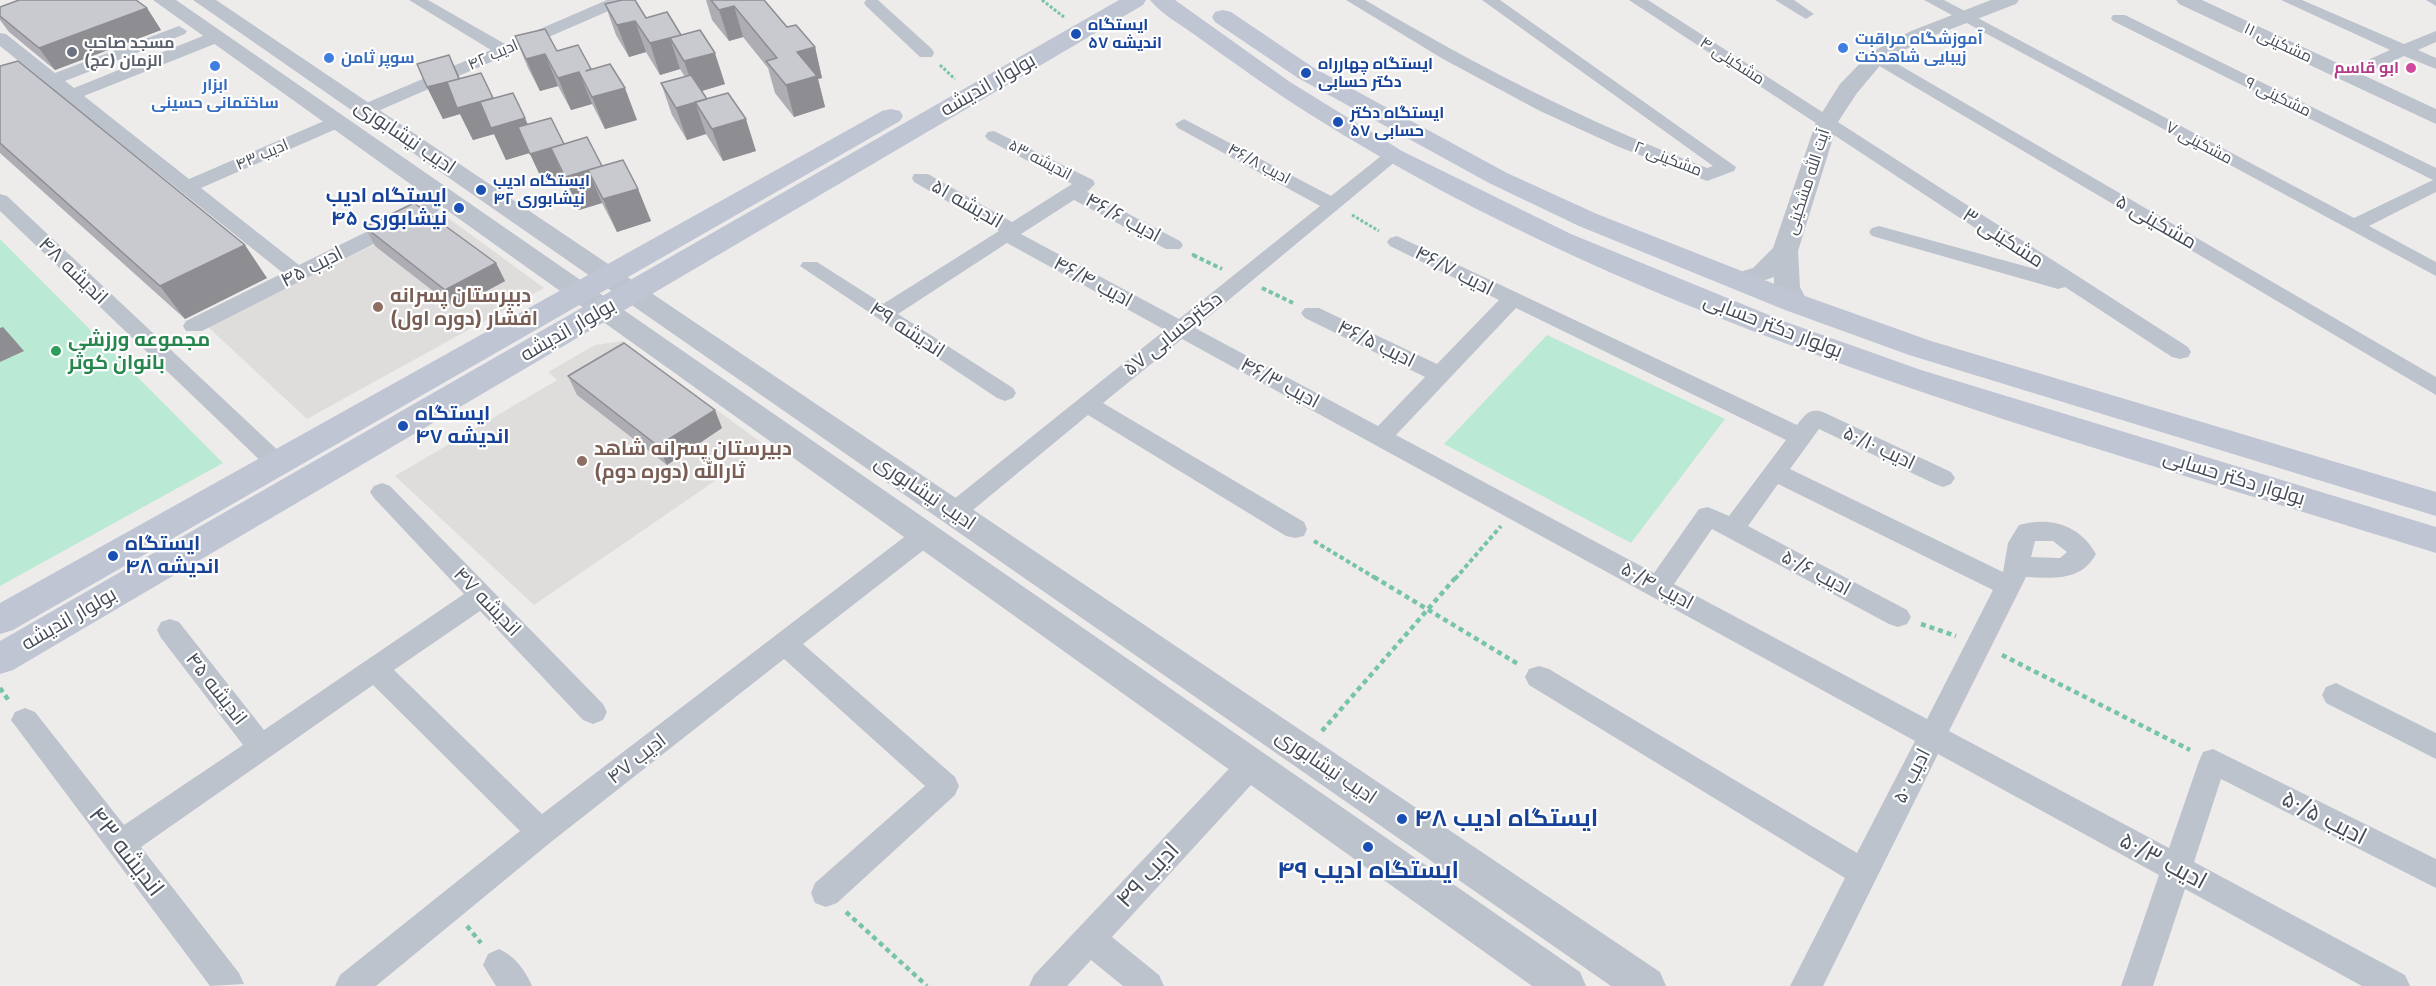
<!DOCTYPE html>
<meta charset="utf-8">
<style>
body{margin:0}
canvas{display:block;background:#eeebeb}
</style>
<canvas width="2436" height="986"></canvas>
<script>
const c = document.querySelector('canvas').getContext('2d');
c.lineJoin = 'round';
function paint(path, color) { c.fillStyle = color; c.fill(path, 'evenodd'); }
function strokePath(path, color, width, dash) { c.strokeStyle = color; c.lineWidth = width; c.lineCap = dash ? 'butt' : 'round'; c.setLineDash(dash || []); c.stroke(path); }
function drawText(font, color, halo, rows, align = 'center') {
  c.font = font + ' Inter,Cairo,sans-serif'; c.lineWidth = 4.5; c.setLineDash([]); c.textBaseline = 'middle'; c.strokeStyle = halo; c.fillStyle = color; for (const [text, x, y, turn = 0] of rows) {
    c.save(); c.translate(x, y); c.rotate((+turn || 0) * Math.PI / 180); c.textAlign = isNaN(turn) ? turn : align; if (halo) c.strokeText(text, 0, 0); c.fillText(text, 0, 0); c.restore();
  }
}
paint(new Path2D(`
 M440,212L544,288L307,419L208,327Z
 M623,341L766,446L534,605L395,476L557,380L548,372L595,345Z`), '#dfdddc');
paint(new Path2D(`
 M0,239L223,463L0,586Z
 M1547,335L1725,419L1631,543L1444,444Z`), '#bbead4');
strokePath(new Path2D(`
 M1042,0L1064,17
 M940,65L955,79
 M1352,215L1379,231
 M1192,254L1196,256`), '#76c4a9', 3, [3, 2]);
strokePath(new Path2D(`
 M1193,255L1222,269
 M1262,288L1293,303
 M1314,541L1377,579
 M1455,579L1501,526`), '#76c4a9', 4, [4.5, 3]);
strokePath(new Path2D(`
 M1374,577L1518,664
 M1921,624L1956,636
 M2002,655L2190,750
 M0,688L9,701
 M1322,731L1456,577
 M846,912L927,986
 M467,926L481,943`), '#76c4a9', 4.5, [5, 4]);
paint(new Path2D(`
 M409,0H428L505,44L607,0H629L627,3L371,114H359L356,110L359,106L491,50Z
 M866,0H878L932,49L934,53L932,57H920L866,6L864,3Z
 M1346,0H1365C1479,67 1584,121 1707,168L1713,166L1482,0H1500L1736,167L1734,171L1707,181L1619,147L1540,111L1443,59Z
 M1629,0H1648L2188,347L2191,352L2188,357L2180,359L2172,357L2065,287L2058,289L1872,236L1869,232L1872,228L1879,226L2039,270Z
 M1775,0H1794L1814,14L1806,19Z
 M1924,0H1944L2354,218L2433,180L2113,21L2111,18L2113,15H2125L2436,168V192L2369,226L2436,262V276Z
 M2281,0H2302L2404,44L2436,31V42L2418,50L2436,58V69L2404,56L2353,80H2341L2338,76L2341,72L2390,50Z
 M2426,0H2436V6Z
 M179,26L187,31L185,34L65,81L74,88L210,33H222L224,37L222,41L84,96L189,179L331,118H343L346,122L343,126L201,188L299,265L423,204H437L440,208L437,212L202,331H186L183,326L186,321L283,273L50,87L0,105V94L40,78L0,46V33L6,34L55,73Z
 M1877,52L2436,377V395L1871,61L1869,57L1871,53Z
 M1184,119L1331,196L1386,152L1393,150L1402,156L1195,328L1378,426L1425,377L1305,318L1301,313L1305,308H1319L1437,364L1499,300L1390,246L1387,242L1390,238L1397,236L1797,425C1805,415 1809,408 1823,412L1951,472L1955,478L1951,484L1943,487L1935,484L1819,429L1790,469L2003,572L2008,543L2019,525C2050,516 2080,525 2096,554C2081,582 2052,578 2026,577L1949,731L2169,848L2199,761L2203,752L2213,749L2436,859V888L2221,779L2194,862L2405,975L2410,986H2362L2185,889L2153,986H2121L2159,875L1938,754L1823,986H1790L1845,878L1529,685L1525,677L1529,669L1539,666L1549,669L1857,853L1915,741L1182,339L1103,403L1304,522L1307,529L1304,536L1295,538L1286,536L1088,415L962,519L953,522L944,519L941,513L944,507L1165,330L1007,243L898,314L1013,388L1016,393L1013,398L1005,401L997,398L800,266L803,262H817L883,304L999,231L914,182L912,178L914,174H928L1012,222L1072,184L988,140L985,136L988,132L994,131L1093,180L1095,184L1087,192L1180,241L1183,245L1180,249H1166L1074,200L1021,234L1179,319L1320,206L1178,128L1175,124ZM1516,308L1786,440L1729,516L1708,507L1699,509L1654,573L1396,435ZM1778,484L1993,590L1927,719L1674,584L1712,529L1889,624L1898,627L1907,624L1911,617L1907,610L1748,526ZM2035,541H2053L2067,552L2060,558L2031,557Z
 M0,194L7,196L285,457L289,463L285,469L277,472L269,469L0,211Z
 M382,483L390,486L603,704L607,712L603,720L593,724L583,720L480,611L394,670L542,814L916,528L925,526L934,528L937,535L934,542L803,644L955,777L959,786L955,795L837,903L826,907L815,903L811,893L815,883L925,786L784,659L551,842L376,986H335L340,975L520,831L373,685L141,847L239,973L244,984L210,986L11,720L15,712L25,708L35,712L124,825L243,745L161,638L157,630L161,622L170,619L179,622L264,730L464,594L374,498L370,492L374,486Z
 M2336,683L2436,733V759L2326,703L2322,695L2326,687Z
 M1251,752L1261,756L1265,765L1261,774L1112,937L1159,975L1164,986H1123L1091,960L1067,986H1029L1034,975L1241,756Z
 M499,949C515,956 525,970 532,986H496L483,965L488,954Z`), '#bdc3cd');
paint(new Path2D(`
 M153,0H176L1580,972L1586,986H1532Z
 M193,0H216L1660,972L1666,986H1611Z
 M1991,0H2019L2016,4L1925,39L1884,61L1857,93L1838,122L1798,251L1800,287L1808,303L1804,309L1795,311L1786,309L1774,287V277L1739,289L1730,287L1726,281L1730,275L1753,268L1773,248L1816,122L1840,84L1870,53L1911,31Z
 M2176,0H2202L2436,109V124L2179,4Z`), '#bdc3cd');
paint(new Path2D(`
 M1119,0H1146L1143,5L13,670L0,674V641Z
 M1150,0H1175L1290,82L1402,151L1571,234L1786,322L1921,370L2436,527V553C2053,433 1654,331 1311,115C1271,90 1233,62 1195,35C1180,24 1161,14 1150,0Z
 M1223,10L1231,12L1314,68L1507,173L1597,214L1805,296L1931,341L2436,492V516L1909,355L1785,310L1579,226L1489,183L1298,78L1215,22L1212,17L1215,12Z
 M891,109L900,111L903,116L900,121L13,630L0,634V603L882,111Z`), '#bfc5d3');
paint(new Path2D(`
 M706,0H764L787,27L815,47L822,78L818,79L825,107L794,117L775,93L768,68L743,37L729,41L712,20Z
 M605,4L681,35L725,84L702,91L707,99L756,151L723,161L706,134L687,140L672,115L661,83L685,77L680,69L660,75L646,52L629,57L616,35Z
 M0,7L147,8L161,30L55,70L9,32L0,20Z
 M515,36L557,51L591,69L637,120L605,129L592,104L571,110L558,86L540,91L528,68Z
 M449,55L460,79L493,98L528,124L602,166L638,189L651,221L617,232L602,203L579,210L565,180L545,186L530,153L506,160L494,134L473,140L460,114L443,119L427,87Z
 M0,66L267,278L185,319L0,153Z
 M365,227L496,263L505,281L455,308L375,246Z
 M568,376L722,428L667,465L577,395Z`), '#adadb3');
paint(new Path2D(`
 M734,6L743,37L729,41L719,10Z
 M147,8L161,30L55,70L39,48Z
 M635,21L646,52L629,57L617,25Z
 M681,35L715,53L725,84L695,93L684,61L670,38L680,69L660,75L650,43Z
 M815,47L822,78L818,79L825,107L794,117L786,85L797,52Z
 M545,54L558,86L540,91L526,59Z
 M449,55L464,87L493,98L525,118L539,150L506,160L494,134L473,140L460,114L443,119L427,87Z
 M579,72L592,104L571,110L558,78Z
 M625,88L637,120L605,129L592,97Z
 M707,99L746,119L756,151L723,161L712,129L695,102L706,134L687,140L676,108Z
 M564,144L638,189L651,221L617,232L603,199L588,170L602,203L579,210L565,177L551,148L565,180L545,186L530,154Z
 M245,245L267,278L185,319L160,286Z
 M496,263L505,281L455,308L445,290Z
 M3,327L24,351L0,362V328Z
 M715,410L722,428L667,465L658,446Z`), '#8d8d92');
const building = new Path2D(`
 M19,0H136L147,8L39,48L0,16V7Z
 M622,0H635L646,18L667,12L681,35L650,43L635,21L617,25L605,4Z
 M711,0H764L787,27L796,25L815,47L797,52L817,76L786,85L766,61L777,58L734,6L719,10Z
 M545,29L557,51L578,45L591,69L586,71L610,64L625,88L592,97L579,72L558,78L545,54L526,59L515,36Z
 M700,30L715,53L684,61L670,38Z
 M449,55L459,79L427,87L417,64Z
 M18,61L245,245L160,286L0,143V66Z
 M481,73L493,98L457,108L447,82Z
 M691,75L707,99L676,108L661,83Z
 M513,93L525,118L491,128L480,102Z
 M728,93L746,119L712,129L695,102Z
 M551,118L564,144L530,154L518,127Z
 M587,137L602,166L565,177L551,148Z
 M623,160L638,189L603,199L588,170Z
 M414,203L496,263L445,290L365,227Z
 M624,343L715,410L658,446L568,376Z`);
paint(building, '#c9c9d0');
strokePath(building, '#8d8d92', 1.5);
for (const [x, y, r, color] of [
 [1076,34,6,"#1a4fb4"],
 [1843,48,6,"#3f7fe0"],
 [72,52,6,"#6b7280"],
 [329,58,6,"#3f7fe0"],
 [215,66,6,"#3f7fe0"],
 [2411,68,6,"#d1479c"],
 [1306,73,6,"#1a4fb4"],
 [1338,122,6,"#1a4fb4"],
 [481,190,6,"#1a4fb4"],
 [459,208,6,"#1a4fb4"],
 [378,307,6,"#8d6e63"],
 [56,351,6,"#2e9e5b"],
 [403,426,6,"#1a4fb4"],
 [582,461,6,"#8d6e63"],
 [113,556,6,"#1a4fb4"],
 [1402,819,6,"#1a4fb4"],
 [1368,847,6,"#1a4fb4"]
]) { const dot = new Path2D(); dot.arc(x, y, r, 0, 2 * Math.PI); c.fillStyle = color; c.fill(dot); strokePath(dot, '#fff', 2); }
drawText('bold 16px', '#164399', '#fff', [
 ["ایستگاه",1088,25],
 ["اندیشه ۵۷",1088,43],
 ["ایستگاه چهارراه",1318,64],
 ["دکتر حسابی",1318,82],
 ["ایستگاه دکتر",1350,113],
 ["حسابی ۵۷",1350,131],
 ["ایستگاه ادیب",493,181],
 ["نیشابوری ۴۲",493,199]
], 'left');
drawText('bold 16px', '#366cbe', '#fff', [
 ["آموزشگاه مراقبت",1855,39],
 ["زیبایی شاهدخت",1855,57],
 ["سوپر ثامن",341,58],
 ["ابزار",215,85,"center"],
 ["ساختمانی حسینی",215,103,"center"]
], 'left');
drawText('bold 16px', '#5b616d', '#fff', [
 ["مسجد صاحب",84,43],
 ["الزمان (عج)",84,61]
], 'left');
drawText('16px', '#454c57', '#fff', [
 ["مشکینی ۱۱",2278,43,25],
 ["ادیب ۴۲",493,55,-24],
 ["مشکینی ۴",1732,61,33],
 ["مشکینی ۹",2278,97,26],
 ["مشکینی ۷",2199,143,28],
 ["ادیب ۴۳",262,155,-23],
 ["مشکینی ۲",1668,159,21],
 ["اندیشه ۵۳",1040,160,28],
 ["ادیب ۴۶/۸",1259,164,28],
 ["آیت الله مشکینی",1808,182,-72]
]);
drawText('bold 16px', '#b23c85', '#fff', [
 ["ابو قاسم",2399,68]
], 'right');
drawText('20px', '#454c57', '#fff', [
 ["بولوار اندیشه",988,85,-30],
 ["ادیب نیشابوری",405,137,34],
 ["اندیشه ۵۱",967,204,30],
 ["ادیب ۴۶/۶",1123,218,28],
 ["مشکینی ۵",2156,222,30],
 ["مشکینی ۳",2003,238,33],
 ["ادیب ۴۵",312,267,-27],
 ["اندیشه ۴۸",73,271,44],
 ["ادیب ۴۶/۷",1454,271,27],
 ["ادیب ۴۶/۴",1093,282,28],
 ["بولوار دکتر حسابی",1773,326,21],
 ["بولوار اندیشه",568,330,-30],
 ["اندیشه ۴۹",907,330,33],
 ["دکترحسابی ۵۷",1173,334,-39],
 ["ادیب ۴۶/۵",1376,344,26],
 ["ادیب ۴۶/۳",1280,383,28],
 ["ادیب ۵۰/۱۰",1879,448,25],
 ["بولوار دکتر حسابی",2234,478,17],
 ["ادیب نیشابوری",925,493,34],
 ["ادیب ۵۰/۶",1816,573,28],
 ["ادیب ۵۰/۴",1657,586,28],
 ["اندیشه ۴۷",487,602,46],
 ["بولوار اندیشه",69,619,-30],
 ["اندیشه ۴۵",216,689,52],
 ["ادیب ۴۷",637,759,-38],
 ["ادیب نیشابوری",1326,767,34],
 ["ادیب ۵۰",1912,776,-63]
]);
drawText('bold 20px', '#164399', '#fff', [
 ["ایستگاه ادیب",447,196,"right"],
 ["نیشابوری ۴۵",447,219,"right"],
 ["ایستگاه",415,414],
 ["اندیشه ۴۷",415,437],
 ["ایستگاه",125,544],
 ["اندیشه ۴۸",125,567]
], 'left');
drawText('bold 20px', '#785e54', '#fff', [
 ["دبیرستان پسرانه",390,296],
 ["افشار (دوره اول)",390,319],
 ["دبیرستان پسرانه شاهد",594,449],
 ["ثارالله (دوره دوم)",594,472]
], 'left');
drawText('bold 20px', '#27864d', '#fff', [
 ["مجموعه ورزشی",68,340],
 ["بانوان کوثر",68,363]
], 'left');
drawText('24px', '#454c57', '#fff', [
 ["ادیب ۵۰/۵",2324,818,27],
 ["اندیشه ۴۳",126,852,52],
 ["ادیب ۵۰/۳",2163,861,28],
 ["ادیب ۴۹",1148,875,-47]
]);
drawText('bold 24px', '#164399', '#fff', [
 ["ایستگاه ادیب ۴۸",1414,819],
 ["ایستگاه ادیب ۴۹",1368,871,"center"]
], 'left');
</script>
